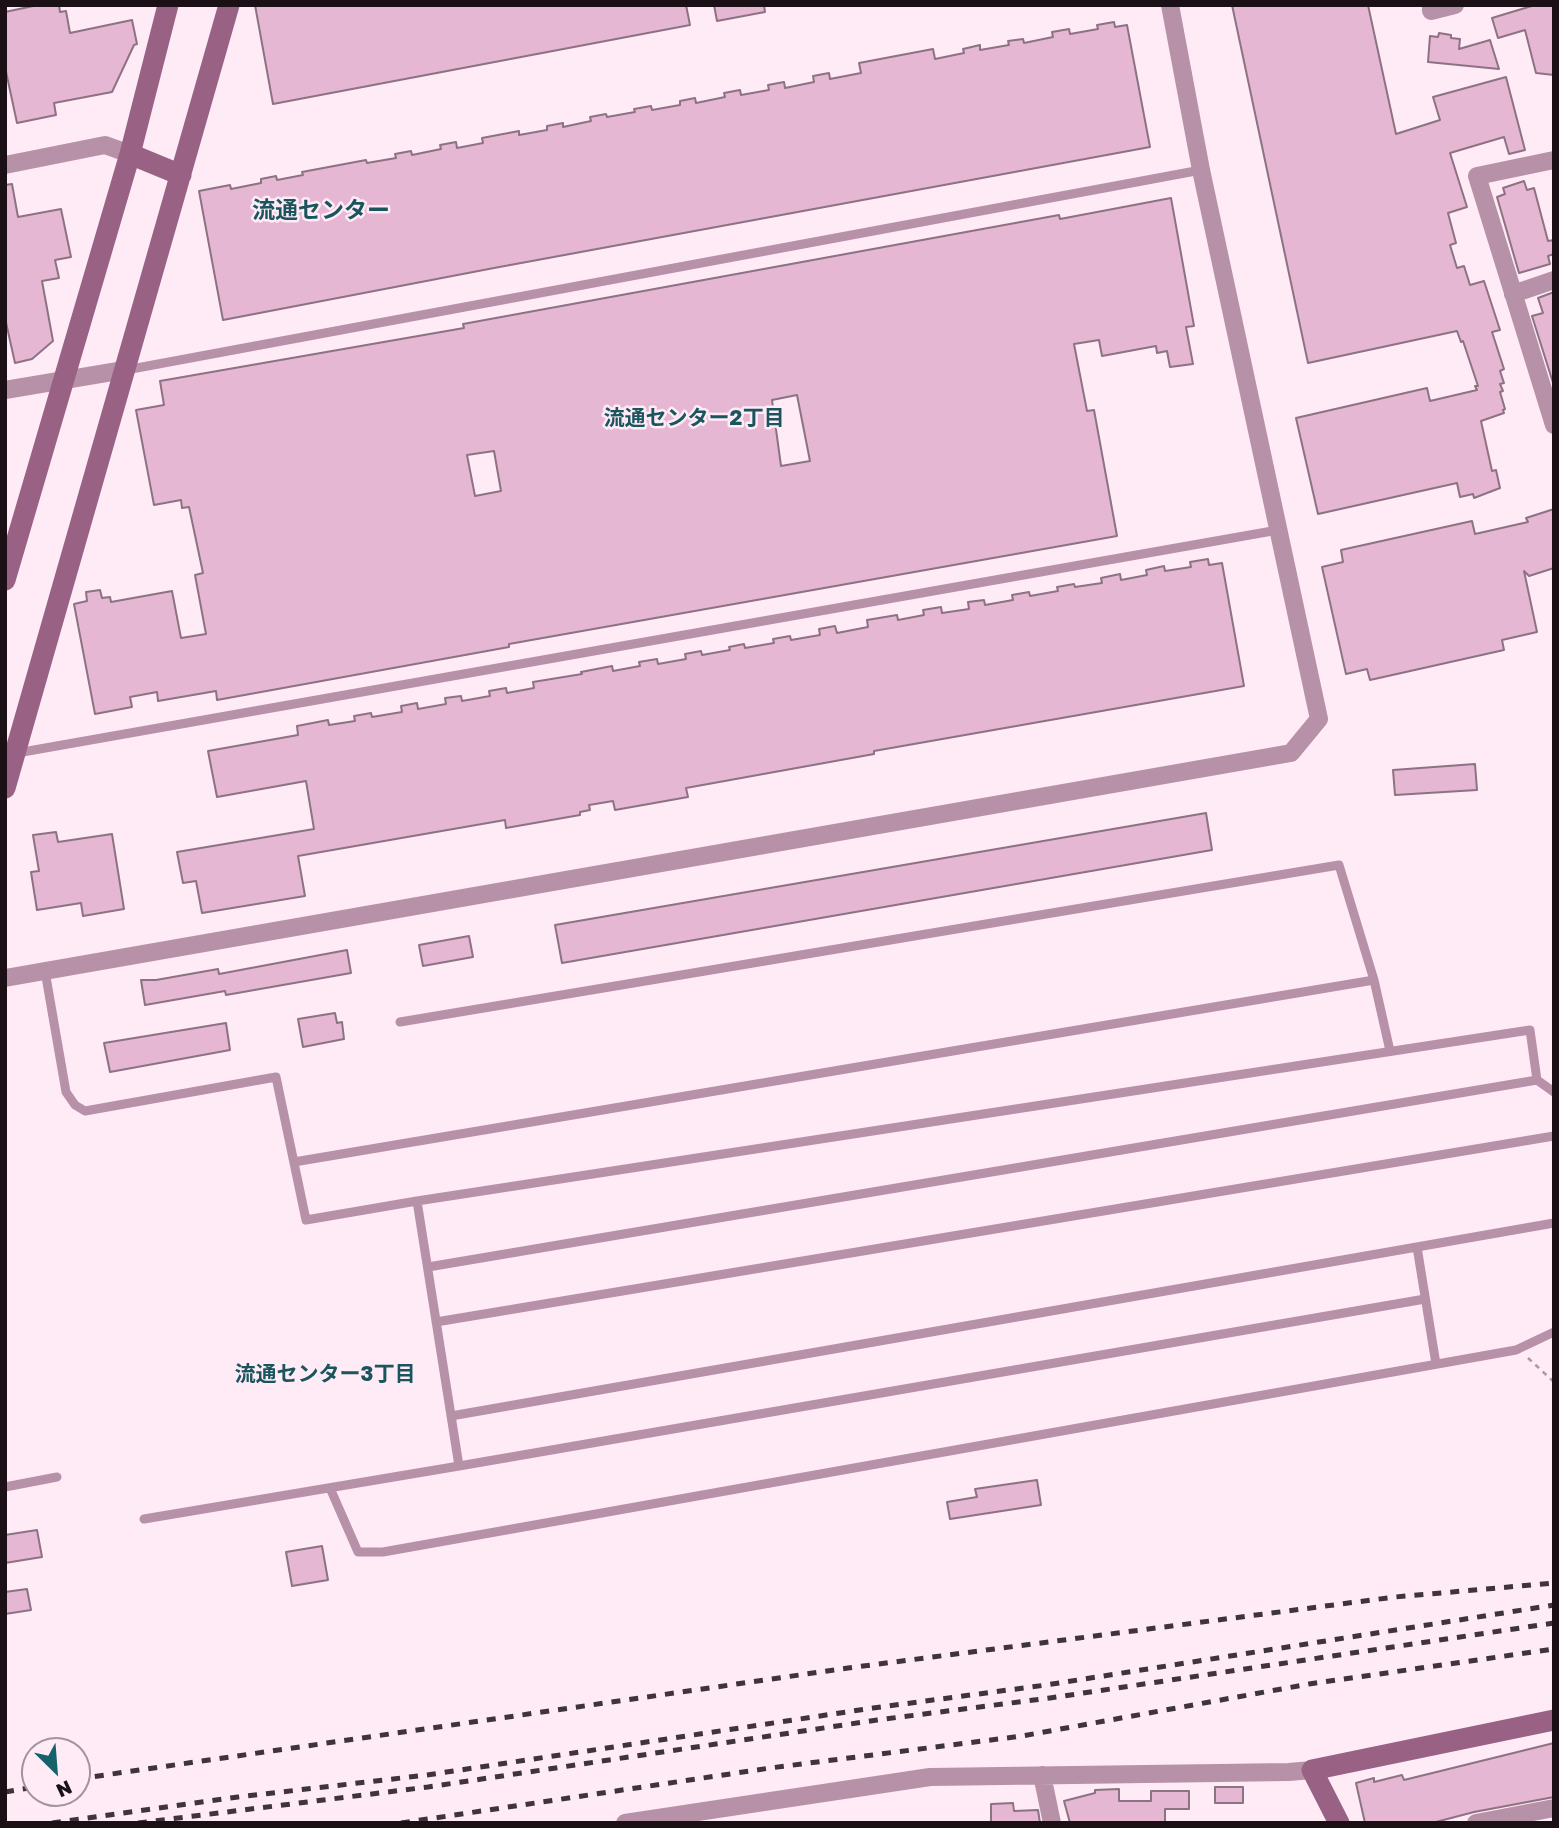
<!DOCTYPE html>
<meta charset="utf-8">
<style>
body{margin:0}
#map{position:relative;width:1559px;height:1828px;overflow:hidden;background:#feebf6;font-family:"Golos Text",sans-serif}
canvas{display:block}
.frame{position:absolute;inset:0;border:7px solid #1a1016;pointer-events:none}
.north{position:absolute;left:21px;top:1737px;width:70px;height:70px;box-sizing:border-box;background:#feebf6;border:2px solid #a3939c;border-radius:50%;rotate:155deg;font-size:19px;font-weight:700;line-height:28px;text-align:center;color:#1a1016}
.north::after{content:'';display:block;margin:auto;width:24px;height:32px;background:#15626c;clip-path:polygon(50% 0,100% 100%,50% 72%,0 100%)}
</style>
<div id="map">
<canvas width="1559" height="1828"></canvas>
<div class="frame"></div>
<div class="north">N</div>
</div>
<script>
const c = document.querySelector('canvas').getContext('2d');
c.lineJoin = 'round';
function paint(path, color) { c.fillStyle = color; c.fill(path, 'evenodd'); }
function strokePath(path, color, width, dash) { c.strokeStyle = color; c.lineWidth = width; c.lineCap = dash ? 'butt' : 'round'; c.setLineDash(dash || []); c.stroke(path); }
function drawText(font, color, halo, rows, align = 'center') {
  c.font = font + ' "Golos Text","Noto Sans JP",sans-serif'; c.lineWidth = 5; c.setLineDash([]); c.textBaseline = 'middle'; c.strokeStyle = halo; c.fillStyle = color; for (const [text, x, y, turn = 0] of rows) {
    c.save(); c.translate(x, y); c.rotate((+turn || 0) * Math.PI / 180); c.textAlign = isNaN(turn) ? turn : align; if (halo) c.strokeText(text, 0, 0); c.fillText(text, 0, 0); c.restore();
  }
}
const building = new Path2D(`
 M38,5H59L60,12L66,11L70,33L132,20L137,44L134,45L112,92L54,103L56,115L17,123L5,67V12Z
 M255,5H686L690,25L273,104Z
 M714,5H764L765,12L717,21Z
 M1232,5H1368L1396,134L1440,120L1433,97L1506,77L1525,150L1509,154L1504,137L1450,153L1467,207L1448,213L1456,243L1450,245L1457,268L1464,266L1470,285L1484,281L1500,330L1492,332L1504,369L1500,371L1504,383L1500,384L1503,391L1500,392L1505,409L1503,410L1504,413L1481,421L1492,471L1496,470L1500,488L1474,498L1473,494L1460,497L1457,483L1318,514L1296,418L1427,388L1430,401L1477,390L1475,386H1478L1463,341L1461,342L1457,331L1308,363Z
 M1535,5H1554V75L1536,73L1525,30L1498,38L1492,18Z
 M1114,22L1115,27L1127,25L1150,147L494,268L223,320L199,191L230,185L231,189L261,183V179L276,176L277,180L303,175L302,172L366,160L367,163L396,158L395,154L411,151L412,155L441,149L440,145L456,142L457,148L483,143L482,138L519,131V135L547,130V126L563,123V127L591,121L590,117L606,114L607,117L635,112L634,109L651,106L652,110L680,105V101L695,98L696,103L725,97L724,93L740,90L741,95L769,90L768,85L784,82L785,88L814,82L813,76L829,73L830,79L861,73L859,63L933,49L935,59L964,53L963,49L980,45V50L1009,45L1008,41L1023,39L1024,43L1053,37L1052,32L1069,29L1070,34L1098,29L1097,25Z
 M1439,33L1451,35V38L1460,39L1459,49L1490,40L1499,69L1428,62L1430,36L1438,37Z
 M1524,181L1527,190L1534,188L1548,241L1554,240V254L1548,256L1550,264L1519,273L1497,197L1505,194L1503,188Z
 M12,184L18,217L61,209L71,257L55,260L59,278L42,281L53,341L32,359L15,363L5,318V185Z
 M1171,198L1194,326L1186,327L1193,364L1170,367L1167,351L1157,353L1156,346L1102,356L1099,340L1074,344L1087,411L1094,410L1117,536L509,644V647L217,700L216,691L158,701L157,692L130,697L132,707L95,714L74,604L87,601L86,592L100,590L102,598L110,597L111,602L172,591L181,638L206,634L195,575L203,573L189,507L182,508L181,500L154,505L136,410L164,405L160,381L464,328L463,324L1059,215L1060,219ZM797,395L810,461L781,466L772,400ZM494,451L501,491L475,496L467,455Z
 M1554,292V386L1532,316L1543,313L1538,298Z
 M1554,509V568L1529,576L1524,571L1537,632L1502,640L1504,650L1370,680L1367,669L1346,674L1322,567L1343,562L1341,550L1472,521L1475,534L1528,522L1526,518Z
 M1208,559L1209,565L1222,563L1244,686L874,751V754L686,788L688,797L615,810L613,801L589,805L590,810L580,812V815L506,828L505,820L298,856L305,896L202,913L196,881L183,883L177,852L314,829L306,781L217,797L208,751L298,735L297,726L328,720L329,725L355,721L354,716L371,713L372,717L402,712L401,706L417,703L418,709L446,704L445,698L461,696L462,701L490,696L489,691L506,688L507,693L534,688L533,682L582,674L581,672L612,666L613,671L640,666L639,662L657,659L658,664L686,659L685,654L701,651L702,655L730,650L729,647L744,644L745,648L774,643L773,639L790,636L791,640L820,635L819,629L835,626L837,633L868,627L867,620L897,615L898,620L924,615L923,610L941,607L942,613L969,609L968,602L984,600L985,605L1013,600L1012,595L1029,592L1030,596L1058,591L1057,587L1074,584L1075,587L1102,583L1101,578L1120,574L1121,580L1147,575L1146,570L1164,566L1165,571L1191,567L1190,562Z
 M1475,764L1477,790L1395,795L1393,770Z
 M1206,813L1212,850L562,963L555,925Z
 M56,832L58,842L112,834L124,909L83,916L81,903L37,910L31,872L39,871L33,835Z
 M469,936L473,957L423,966L419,945Z
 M347,950L351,973L226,995L225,991L145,1005L141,980H156L218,969L219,974Z
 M335,1013L337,1023L342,1022L344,1039L303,1047L298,1019Z
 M226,1023L230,1050L110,1072L104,1043Z
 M1037,1480L1041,1505L950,1519L947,1502L977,1497L975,1489Z
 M37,1530L42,1557L5,1563V1535Z
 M322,1546L328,1580L292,1586L286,1552Z
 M27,1589L31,1610L5,1614V1592Z
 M1554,1743V1797L1474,1812L1432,1823H1365L1356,1783L1374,1778V1782L1402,1775L1404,1780Z
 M1215,1787H1243V1803H1215Z
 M1119,1789V1801H1151V1791H1189V1809H1165V1823H1070L1064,1801L1095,1793V1790Z
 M1013,1803L1014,1811L1038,1810L1040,1823H991V1804Z`);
paint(building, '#e6b7d3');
strokePath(building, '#8d7283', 2);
strokePath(new Path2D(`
 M1528,1358L1554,1382`), '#a899a2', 2.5, [5, 5]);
strokePath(new Path2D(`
 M126,370L1201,170
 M17,753L1278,530
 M45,971L66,1092L75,1105L85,1111L276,1077L306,1220L417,1201L459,1466L144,1519
 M400,1022L1339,865L1374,980
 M294,1162L1374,980L1390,1051
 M417,1201L1530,1030L1537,1080
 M1417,1247L1436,1364
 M428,1267L1537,1080L1554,1092
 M436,1322L1554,1136
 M451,1416L1554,1223
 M459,1466L1425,1299
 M5,1487L57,1477
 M330,1488L358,1552H383L1516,1350L1554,1332`), '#b791a8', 9);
strokePath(new Path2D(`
 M1431,5V11L1455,5
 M1554,160L1477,176L1554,425
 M5,165L105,145L130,154
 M1513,294L1554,280
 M5,390L124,370
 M5,978L1291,753L1319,719L1201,170L1170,5
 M1042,1775L1052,1823
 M625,1823L930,1777L1289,1772L1312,1770
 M1476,1823L1554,1808`), '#b791a8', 18);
strokePath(new Path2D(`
 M130,154L181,175
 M5,580L130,154L168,5
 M5,788L229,5
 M1339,1823L1312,1770L1554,1720`), '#996285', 21);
strokePath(new Path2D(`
 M77,1779L848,1668L1395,1597L1554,1583
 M5,1792L35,1787
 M52,1823L238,1797L427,1775L873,1708L1046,1685L1554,1605
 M138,1823L428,1787L877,1720L1050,1698L1554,1623
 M401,1823L770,1768L1022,1736L1309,1684L1554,1649`), '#40343b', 5, [9, 9]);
drawText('bold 21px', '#1a555d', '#feebf6', [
 ["流通センター2丁目",694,418],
 ["流通センター3丁目",325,1374]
]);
drawText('bold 23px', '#1a555d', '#feebf6', [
 ["流通センター",321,211]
]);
</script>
